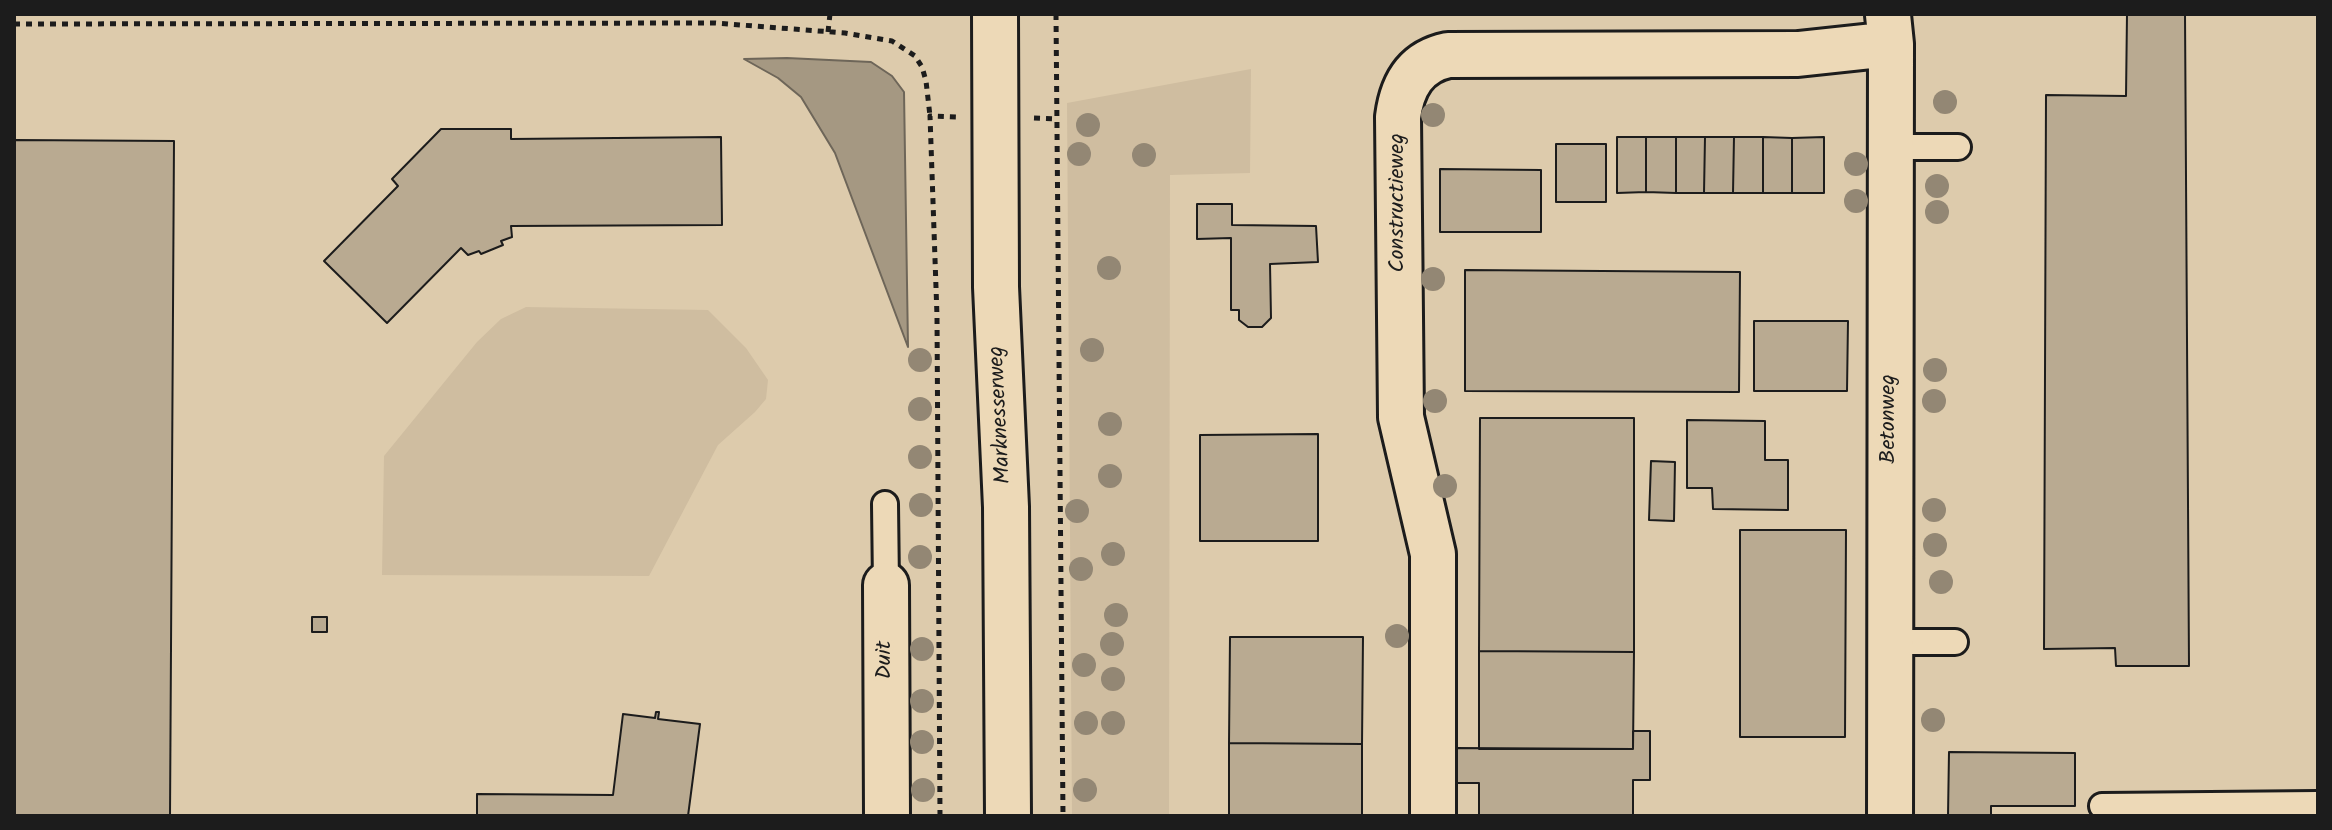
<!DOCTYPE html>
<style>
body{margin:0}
#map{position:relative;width:2332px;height:830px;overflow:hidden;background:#edd9b7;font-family:Kalam,sans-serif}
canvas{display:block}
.frame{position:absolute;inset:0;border:16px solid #1c1c1c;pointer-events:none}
</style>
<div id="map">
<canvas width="2332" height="830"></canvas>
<div class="frame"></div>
</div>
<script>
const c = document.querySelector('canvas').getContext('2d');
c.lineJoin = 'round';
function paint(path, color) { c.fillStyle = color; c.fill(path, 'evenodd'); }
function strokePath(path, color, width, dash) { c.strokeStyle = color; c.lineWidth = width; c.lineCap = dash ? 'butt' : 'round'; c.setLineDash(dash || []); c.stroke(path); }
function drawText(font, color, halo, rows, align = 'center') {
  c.font = font + ' Kalam,sans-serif'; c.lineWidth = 8; c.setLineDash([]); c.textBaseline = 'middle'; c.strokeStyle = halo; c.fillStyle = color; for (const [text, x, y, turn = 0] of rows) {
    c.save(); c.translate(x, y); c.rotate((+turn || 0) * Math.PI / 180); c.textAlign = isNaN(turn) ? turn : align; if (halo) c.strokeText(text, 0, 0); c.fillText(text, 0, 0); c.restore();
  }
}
paint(new Path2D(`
 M14,14H2318V816H14Z`), '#ddcbac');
paint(new Path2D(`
 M1251,69L1250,173L1170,175L1169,816H1072L1067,103Z
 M526,307L708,310L746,348L768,380L766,399L755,412L718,445L649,576L382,575L384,456L477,342L501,319Z`), '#cfbda0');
const water = new Path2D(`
 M787,58L871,62L892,76L904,92L908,347L835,153L801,97L778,78L744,59Z`);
paint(water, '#a59882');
strokePath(water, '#6e6659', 2);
const building = new Path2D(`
 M2127,14H2185L2189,666H2116L2115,648L2044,649L2046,95L2126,96Z
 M441,129H511V139L721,137L722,225L511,226L512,237L501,241L503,245L481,254L479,251L468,255L461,248L387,323L324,261L398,186L392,179Z
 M1617,137H1646V192L1617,193Z
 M1646,137H1676V193L1646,192Z
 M1676,137H1705L1704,193H1676Z
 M1705,137H1734L1733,193H1704Z
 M1734,137H1763V193H1733Z
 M1763,137L1792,138V193H1763Z
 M1824,137V193H1792V138Z
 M14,140L174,141L170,816H14Z
 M1556,144H1606V202H1556Z
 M1440,169L1541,170V232H1440Z
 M1197,204H1232V225L1316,226L1318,262L1270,264L1271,318L1262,327H1248L1239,320V310H1231V238L1197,239Z
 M1465,270L1740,272L1739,392L1465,391Z
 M1754,321H1848L1847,391H1754Z
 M1480,418H1634V652L1479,651Z
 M1687,420L1765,421V460H1788V510L1713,509L1712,488H1687Z
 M1318,434V541H1200V435Z
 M1651,461L1675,462L1674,521L1649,520Z
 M1740,530H1846L1845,737H1740Z
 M312,617H327V632H312Z
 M1230,637H1363L1362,744L1229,743Z
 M1479,651L1634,652L1633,749H1479Z
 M656,712H659L658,719L700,724L688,816H477V794L613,795L623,714L655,718Z
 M1633,731H1650V780H1633V816H1479V783H1455V748L1633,749Z
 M1229,743L1362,744V816H1229Z
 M1949,752L2075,753V806H1991V816H1948Z`);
paint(building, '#b9aa91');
strokePath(building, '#1c1c1c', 2);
const lane = new Path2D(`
 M1890,147H1958
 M885,504L886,585
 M1890,642H1955
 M2102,806L2318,804`);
const street = new Path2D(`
 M1888,15L1891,44L1890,816
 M886,585L887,816
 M1433,816V554L1401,417L1398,117C1402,86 1415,62 1448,55L1798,54L1891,44`);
const secondary = new Path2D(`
 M995,14L996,287L1006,507L1008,816`);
strokePath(lane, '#1c1c1c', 30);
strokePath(street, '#1c1c1c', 50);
strokePath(secondary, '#1c1c1c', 50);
strokePath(new Path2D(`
 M1056,14L1063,816
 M14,24L715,23L845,33L892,41L915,56L922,67L926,81L930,116
 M828,32L830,14
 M1034,118L1057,119
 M940,816L937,316L930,116L956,117`), '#1c1c1c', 5, [6, 6]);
strokePath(lane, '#edd9b7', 24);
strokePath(street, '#edd9b7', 44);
strokePath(secondary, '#edd9b7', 44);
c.fillStyle = '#938774';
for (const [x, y] of [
 [1945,102],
 [1433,115],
 [1088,125],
 [1079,154],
 [1144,155],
 [1856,164],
 [1937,186],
 [1856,201],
 [1937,212],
 [1109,268],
 [1433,279],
 [1092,350],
 [920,360],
 [1935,370],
 [1435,401],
 [1934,401],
 [920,409],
 [1110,424],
 [920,457],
 [1110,476],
 [1445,486],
 [921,505],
 [1934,510],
 [1077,511],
 [1935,545],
 [1113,554],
 [920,557],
 [1081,569],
 [1941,582],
 [1116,615],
 [1397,636],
 [1112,644],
 [922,649],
 [1084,665],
 [1113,679],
 [922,701],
 [1933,720],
 [1086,723],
 [1113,723],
 [922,742],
 [923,790],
 [1085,790]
]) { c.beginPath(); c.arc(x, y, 12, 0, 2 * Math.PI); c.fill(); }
drawText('22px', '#1c1c1c', '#edd9b7', [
 ["Constructieweg",1399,203,-90],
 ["Marknesserweg",1002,415,-93],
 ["Betonweg",1890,419,-90],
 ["Duit",886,660,-90]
]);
</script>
